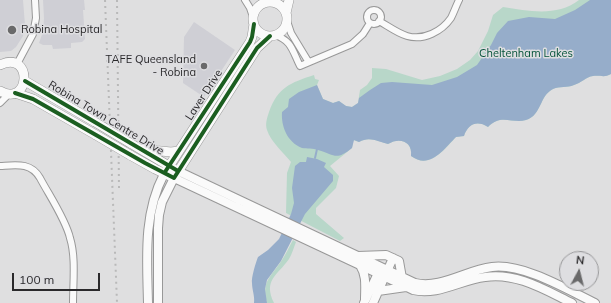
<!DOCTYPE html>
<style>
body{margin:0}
#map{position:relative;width:611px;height:303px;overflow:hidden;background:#dfdfe0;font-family:Mulish,sans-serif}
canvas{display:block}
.north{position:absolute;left:559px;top:251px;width:40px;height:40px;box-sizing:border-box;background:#dedee1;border:1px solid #969698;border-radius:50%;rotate:7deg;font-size:11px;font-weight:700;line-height:16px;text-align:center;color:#2a292b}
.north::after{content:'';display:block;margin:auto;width:14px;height:18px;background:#69696a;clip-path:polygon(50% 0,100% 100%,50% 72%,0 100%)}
.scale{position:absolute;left:12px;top:273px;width:88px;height:18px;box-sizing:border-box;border:2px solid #2a292b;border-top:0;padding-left:5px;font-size:12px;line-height:14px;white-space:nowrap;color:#2a292b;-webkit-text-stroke:3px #dedee1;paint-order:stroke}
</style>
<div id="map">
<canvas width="611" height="303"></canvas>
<div class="north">N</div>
<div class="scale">100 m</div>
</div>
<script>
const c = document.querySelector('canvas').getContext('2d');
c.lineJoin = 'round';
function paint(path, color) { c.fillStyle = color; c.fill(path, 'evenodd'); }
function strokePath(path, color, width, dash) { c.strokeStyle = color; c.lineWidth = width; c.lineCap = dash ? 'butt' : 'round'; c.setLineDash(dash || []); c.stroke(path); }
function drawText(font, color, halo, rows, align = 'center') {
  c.font = font + ' Mulish,sans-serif'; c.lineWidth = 3; c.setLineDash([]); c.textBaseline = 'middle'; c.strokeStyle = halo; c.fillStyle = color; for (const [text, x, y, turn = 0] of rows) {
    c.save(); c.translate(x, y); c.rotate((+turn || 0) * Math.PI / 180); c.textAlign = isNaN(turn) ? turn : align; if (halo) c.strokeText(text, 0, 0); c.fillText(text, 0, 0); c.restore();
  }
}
paint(new Path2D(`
 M0,0H23L25,25L23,36L16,47L11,51L0,52Z
 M43,0H84L85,10H83L85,39L82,42L71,43V48L53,49L52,45H43L39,43L43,32L44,18Z
 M194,22L235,50L204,97L183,83L184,37Z`), '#cfcfd5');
paint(new Path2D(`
 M579,0H611V74C604,78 601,75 593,76C586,77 581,83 574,85C567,88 560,86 553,89C539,96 542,115 526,120C512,124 501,113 488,127C477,120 468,124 464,136L456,137C445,149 429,170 411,156C413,141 399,137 388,144C378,141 369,136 359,142L353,140L352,148L330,166L339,176L336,188L316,208V214L344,238L340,241L286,213L287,173L291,162C283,152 271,142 267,130C265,124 267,118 269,112C278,87 290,83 314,75L315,79L319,80L317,85L323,99L333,103L339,101L346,106L352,107L358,103L360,90L367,85L372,78V68L386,69L422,80L440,76L457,69L470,60L478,51L488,31L493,15L503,7C529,11 557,17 579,0Z
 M293,240L296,242C294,247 292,254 289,259C277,276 263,280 274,303H267C261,281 271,277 282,260C286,254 289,247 293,240Z`), '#b8d7c9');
paint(new Path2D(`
 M590,0H611V74C604,78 601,75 593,76C586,77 581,83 574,85C567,88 560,86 553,89C539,96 542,115 526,120C512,124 501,113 488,127C477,120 468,124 464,136L456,137C444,149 430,170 411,156C413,141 399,137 388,144C377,141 369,136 359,142L354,140L352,148C336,161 335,155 318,150C313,148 307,149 302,148C287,142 281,126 282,112L288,107L289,99L299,92L317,85L323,99L333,103L339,101L346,106L352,107L358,103L359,98L370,90L381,83L392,82L432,85L457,77L477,65L491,45L497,33L508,21L529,17L555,19L575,10Z
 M307,157L317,159L326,163L324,167L333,175V181L305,214L281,261L267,280L265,289L267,303H254C255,296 252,290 252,283C251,278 256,262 258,257L268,250L279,239L291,214L294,203L292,188L295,166L300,162H306Z`), '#96adca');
strokePath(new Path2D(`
 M315,158L317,149`), '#96adca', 2);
const minor = new Path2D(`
 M245,0L250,8L253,17
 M367 17a7 7 0 1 1 14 0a7 7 0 1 1-14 0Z
 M287,21L291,33L308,61
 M379,21C388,26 397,33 407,36C424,41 442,31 451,18C454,12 456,6 459,0
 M275,35C292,41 292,50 300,66L352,44L363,34L370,23
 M17,64L33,34L36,18L35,0
 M0,103L9,94
 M0,166C16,165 31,162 40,178C49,195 66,220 70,238C76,257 73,283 73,303`);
const tertiary = new Path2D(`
 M178,171L415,283C441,289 466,270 492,267C523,263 568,290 595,303
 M358,256L386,255L399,261L402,278
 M360,265C367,276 365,287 365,300
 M378,291L406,287
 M148,303C147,259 143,214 164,174
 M158,303V228L159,215L162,202L174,178L413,290C438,296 460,280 485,277C516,272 545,290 572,303
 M364,303L380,269
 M373,303L393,258`);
const secondary = new Path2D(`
 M253 19a17 17 0 1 1 34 0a17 17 0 1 1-34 0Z
 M286,13L289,0
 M0,65C33,49 31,108 0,91
 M25,81L95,122
 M15,93L33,99L96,135
 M130,143L174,169
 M141,149L171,152L179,151
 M130,155L155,169L174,178L257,48L270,36
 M164,174L250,42L252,37L254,24`);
strokePath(minor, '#989898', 8);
strokePath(tertiary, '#989898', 10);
strokePath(secondary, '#989898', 10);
strokePath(minor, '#fafafa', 6);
strokePath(tertiary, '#fafafa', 8);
strokePath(secondary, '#fafafa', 9);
strokePath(new Path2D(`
 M105,0L117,303
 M117,0L119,189`), '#b9b9b9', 2, [2, 4]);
const secondaryBridge = new Path2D(`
 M95,122L130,143
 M96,135L130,155`);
strokePath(secondaryBridge, '#989898', 10, []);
strokePath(secondaryBridge, '#fafafa', 9);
strokePath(new Path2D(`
 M25,81L178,171
 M15,93L33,99L145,163L174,178L257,48L270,36
 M165,172L250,42L252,37L254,24`), '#1b5e20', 4);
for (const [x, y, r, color] of [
 [12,30,5,"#69696a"],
 [204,66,4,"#69696a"]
]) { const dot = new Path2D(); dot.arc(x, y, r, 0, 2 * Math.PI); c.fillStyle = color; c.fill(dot); strokePath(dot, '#dedee1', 1.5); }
drawText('11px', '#2a292b', '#dedee1', [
 ["Robina Hospital",21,30],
 ["TAFE Queensland",196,60,"right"],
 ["- Robina",196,73,"right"]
], 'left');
drawText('11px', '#07543b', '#dedee1', [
 ["Cheltenham Lakes",526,54]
]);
drawText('11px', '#2a292b', '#dedee1', [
 ["Laver Drive",204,95,-57],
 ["Robina Town Centre Drive",106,118,31]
]);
</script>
